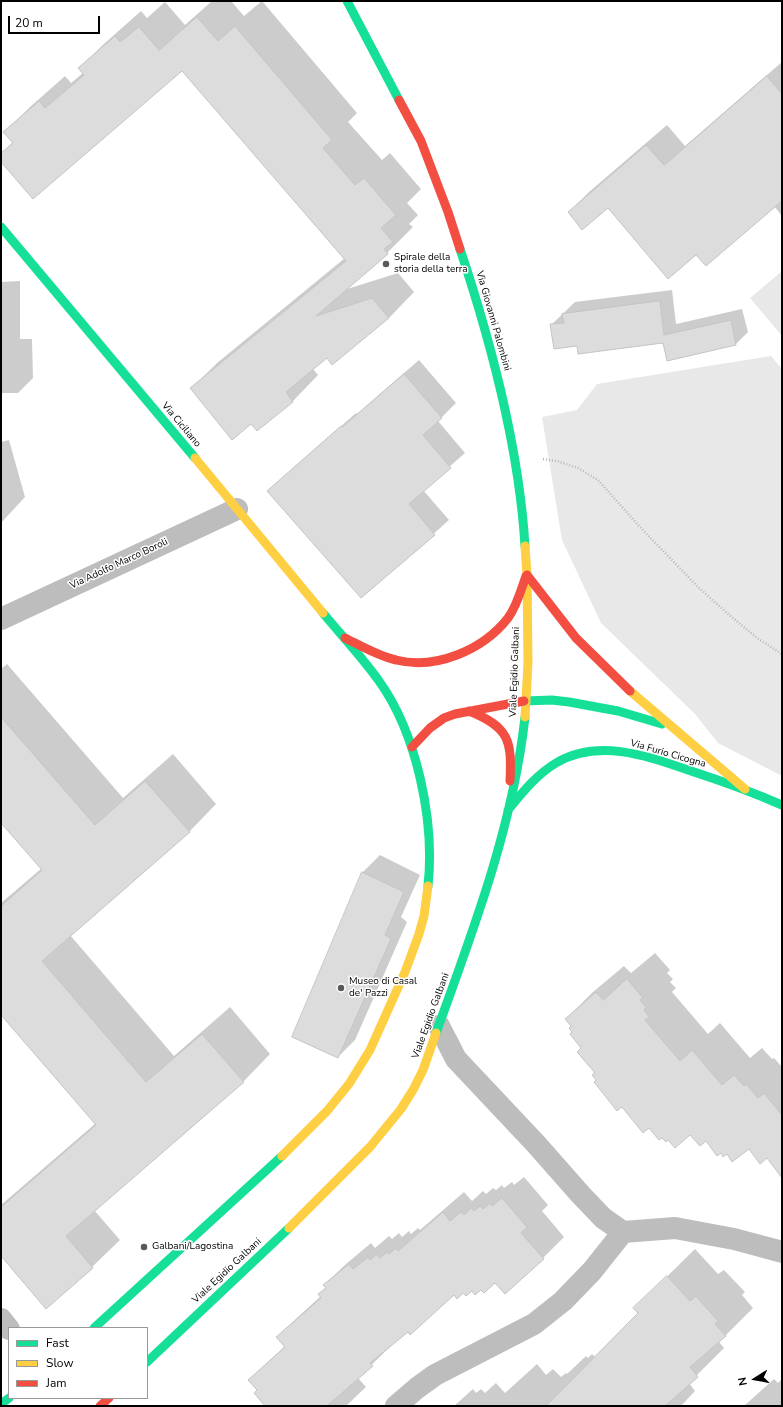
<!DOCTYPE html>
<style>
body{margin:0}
#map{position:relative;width:783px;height:1407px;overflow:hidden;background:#fff;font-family:"Nunito Sans",sans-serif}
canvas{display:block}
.frame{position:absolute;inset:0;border:2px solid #000;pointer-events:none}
.legend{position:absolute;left:8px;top:1327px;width:140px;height:72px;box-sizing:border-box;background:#fff;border:1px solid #999;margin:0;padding:5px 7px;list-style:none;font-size:12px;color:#000}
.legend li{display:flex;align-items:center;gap:8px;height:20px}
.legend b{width:20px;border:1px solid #999}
.north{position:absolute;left:735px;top:1359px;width:40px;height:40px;-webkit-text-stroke:3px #fff;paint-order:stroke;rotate:259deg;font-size:11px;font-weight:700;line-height:16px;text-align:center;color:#000}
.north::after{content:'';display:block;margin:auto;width:14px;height:18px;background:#000;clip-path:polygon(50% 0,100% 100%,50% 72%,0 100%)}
.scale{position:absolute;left:8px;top:16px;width:92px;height:18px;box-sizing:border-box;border:2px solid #000;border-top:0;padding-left:5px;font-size:12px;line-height:14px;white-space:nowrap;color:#000;-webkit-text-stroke:3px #fff;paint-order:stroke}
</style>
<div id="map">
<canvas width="783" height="1407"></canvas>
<div class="frame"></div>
<ul class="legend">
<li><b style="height:5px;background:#16e098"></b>Fast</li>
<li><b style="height:5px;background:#ffcf43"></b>Slow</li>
<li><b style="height:5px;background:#f24e42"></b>Jam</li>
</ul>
<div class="north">N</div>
<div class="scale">20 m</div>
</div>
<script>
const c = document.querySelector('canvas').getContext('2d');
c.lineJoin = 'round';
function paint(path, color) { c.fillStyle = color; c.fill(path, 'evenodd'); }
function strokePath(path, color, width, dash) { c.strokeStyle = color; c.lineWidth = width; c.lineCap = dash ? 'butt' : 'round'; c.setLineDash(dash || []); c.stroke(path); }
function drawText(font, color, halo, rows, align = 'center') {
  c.font = font + ' "Nunito Sans",sans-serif'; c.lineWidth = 3; c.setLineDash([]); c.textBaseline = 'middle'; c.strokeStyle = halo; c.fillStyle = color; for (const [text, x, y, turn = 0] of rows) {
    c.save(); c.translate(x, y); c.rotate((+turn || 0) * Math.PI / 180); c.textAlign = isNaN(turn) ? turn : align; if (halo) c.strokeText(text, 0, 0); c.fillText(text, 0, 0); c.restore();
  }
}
paint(new Path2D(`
 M782,271V336L750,298Z
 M771,356L782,369V776L718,743L695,714L601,623L562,540L542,417L577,410L597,384Z`), '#e8e8e8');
paint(new Path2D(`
 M212,1H231L244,16L262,1L357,113L348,122L382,160L390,153L421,189L407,203L418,215L409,224L413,227L387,253L344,290L398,273L414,292L389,318L327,357L313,369L318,375L293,401L258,430L252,423L192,388L217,363L345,258L182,69L1,160V154L13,142L5,132L30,107L65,76L71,83L83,73L79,68L105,43L141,11L147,18L165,2L185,25Z
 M782,62V216L774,206L696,254L608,207L569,212L589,192L667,125L685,146Z
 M20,281V339H32L33,378L18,393H1V282Z
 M672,290L676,324L742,309L748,332L736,344L667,359L663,342L578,345L551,325L575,302Z
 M419,360L456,403L438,421L465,453L423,490L449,520L399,565L268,491L283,477L356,413L357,414Z
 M9,440L25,497L1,523V442Z
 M7,664L123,798L173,754L216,804L189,832L70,935L174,1056L230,1007L270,1054L243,1082L94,1210L120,1240L92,1267L1,1255V1205L96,1123L1,1013V903L42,868L1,821V669Z
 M380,855L420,875L401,917L407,922L355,1040L338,1057L293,1036L363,872Z
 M655,953L670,970L667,973L673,979L670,982L676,988L672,992L708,1034L720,1023L750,1058L762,1048L772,1059L774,1058L782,1067V1169L767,1157L749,1147L727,1153L721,1152L706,1140L690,1133L668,1138L650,1127L622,1106L597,1080L596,1073L573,1032L572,1026L566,1019L593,992L624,966L631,973Z
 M524,1177L548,1205L542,1211L564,1237L543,1258L481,1288L454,1294L392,1343L393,1344L358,1378L366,1387L346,1406H266L258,1390L249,1380L285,1346L277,1337L299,1316L321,1296L320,1294L326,1287L324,1285L346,1264L371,1243L375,1248L389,1236L392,1239L399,1233L402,1237L409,1231L411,1234L418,1228L420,1230L464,1192L472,1201L483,1191L486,1194L493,1188L496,1190L502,1185L504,1188L512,1182L514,1185Z
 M695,1249L718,1274L724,1270L745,1292L742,1295L753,1308L719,1342L724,1348L689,1383L695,1391L681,1406H454L473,1389L476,1393L481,1389L485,1393L496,1383L505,1393L537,1364L546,1375L553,1369L561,1377L566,1373L567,1374L586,1356L588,1358L592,1354L595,1357L639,1313L635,1308Z
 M774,1379L778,1383L782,1379V1406H744Z`), '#0003');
const building = new Path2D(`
 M197,17L218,41L235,26L332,140L323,148L355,185L364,178L396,215L381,228L393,242L384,249L388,254L316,316L372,298L389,318L332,365L327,358L286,392L293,402L257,431L251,424L232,440L190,388L346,261L182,71L33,199L1,162V153L13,143L3,132L39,101L45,108L84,75L78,68L115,36L120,42L139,27L159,50Z
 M767,76L782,94V201L706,266L696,255L668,279L608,208L582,230L568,212L646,145L664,165Z
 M660,301L664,335L731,320L736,345L667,361L663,343L578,354L577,346L554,349L550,324L564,323L562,314Z
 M404,374L442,418L423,435L451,468L409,504L435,535L361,598L267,491L341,426L342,427Z
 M1,717L95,825L145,781L190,832L42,961L146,1082L202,1034L244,1082L66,1236L93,1268L46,1309L1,1256V1207L96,1125L1,1015V906L42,870L1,823Z
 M362,872L404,892L385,935L391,939L338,1058L292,1037Z
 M627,979L643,998L640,1000L646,1007L644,1010L649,1017L645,1020L680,1061L692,1050L722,1085L734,1075L744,1086L746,1084L758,1098L764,1093L782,1115V1178L767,1158L760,1164L749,1149L732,1162L727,1154L723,1157L721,1153L717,1156L706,1141L700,1146L690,1135L675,1148L668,1140L666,1142L662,1138L659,1140L649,1128L643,1133L622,1107L617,1111L594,1082L596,1080L592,1075L595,1073L577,1052L581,1048L570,1034L572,1032L569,1028L571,1026L565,1019L596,992L603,1000Z
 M502,1198L527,1227L521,1233L544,1259L505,1294L495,1283L484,1293L481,1290L475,1295L472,1291L466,1296L463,1293L457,1299L454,1295L410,1335L408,1332L370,1363L373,1366L327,1406H265L254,1393L257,1390L248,1380L285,1347L276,1337L321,1298L318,1294L326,1288L323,1285L349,1264L353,1269L368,1257L370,1260L377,1254L380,1258L387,1252L389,1254L396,1248L398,1251L443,1212L450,1221L461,1212L464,1215L471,1208L474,1211L480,1206L483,1209L490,1203L492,1206Z
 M667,1276L690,1301L696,1296L718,1321L715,1324L726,1336L690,1367L698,1377L665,1406H546L638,1313L633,1308Z`);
paint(building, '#dcdcdc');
strokePath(building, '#c4c4c4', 1);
strokePath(new Path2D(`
 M543,459L557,461L578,468L598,480L639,526L697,586L727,613L757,638L782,654`), '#b8b8b8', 2.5, [1, 2]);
strokePath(new Path2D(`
 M1,619L237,509
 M439,1026L456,1059L536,1144L581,1195L603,1218L623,1232
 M1,1319L9,1329
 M396,1406L417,1388L435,1375L534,1324L563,1301L592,1271L623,1232L675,1228L734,1239L782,1252`), '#bdbdbd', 22);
strokePath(new Path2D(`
 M347,1L399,100
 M1,227L195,458
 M460,249C491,342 519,447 525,546
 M323,613C341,635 362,657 379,681C417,734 435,821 428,886
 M524,701L552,700L569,702L618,711L662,724
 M508,810C522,793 536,775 556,763C599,738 647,756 691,771C722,781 752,792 782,805
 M436,1033C473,931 513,826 525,717
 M94,1328L282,1156
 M147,1362L289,1228
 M1,1404L9,1398`), '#16e098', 9);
strokePath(new Path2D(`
 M195,458L323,613
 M630,691L745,789
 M525,717L528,663L527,575L525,546
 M282,1156L327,1111L349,1084L370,1050L405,972L419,934L424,916L428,886
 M289,1228L370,1147L401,1109L413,1090L423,1070L436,1033`), '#ffcf43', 9);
strokePath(new Path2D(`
 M399,100L421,141L448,212L460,249
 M527,575L576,638L630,691
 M345,638C361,646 378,656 396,660C436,670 483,650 508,618C517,606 521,590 526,576
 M469,711C509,727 512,740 510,781
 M412,747L430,728L444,718L455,714L524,701
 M100,1406L109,1398`), '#f24e42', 9);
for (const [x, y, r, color] of [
 [386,264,4,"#595959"],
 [341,988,4,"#595959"],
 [144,1247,4,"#595959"]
]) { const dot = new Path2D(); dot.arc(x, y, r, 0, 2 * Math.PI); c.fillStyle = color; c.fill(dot); strokePath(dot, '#fff', 1.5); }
drawText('10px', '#000', '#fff', [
 ["Spirale della",394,258],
 ["storia della terra",394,270],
 ["Museo di Casal",349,982],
 ["de' Pazzi",349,994],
 ["Galbani/Lagostina",152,1247]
], 'left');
drawText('10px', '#000', '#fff', [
 ["Via Giovanni Palombini",493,321,74],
 ["Via Ciciliano",181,425,50],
 ["Via Adolfo Marco Boroli",119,564,-25],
 ["Viale Egidio Galbani",515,672,-88],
 ["Via Furio Cicogna",668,754,16],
 ["Viale Egidio Galbani",431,1016,-70],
 ["Viale Egidio Galbani",227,1271,-43]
]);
</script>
